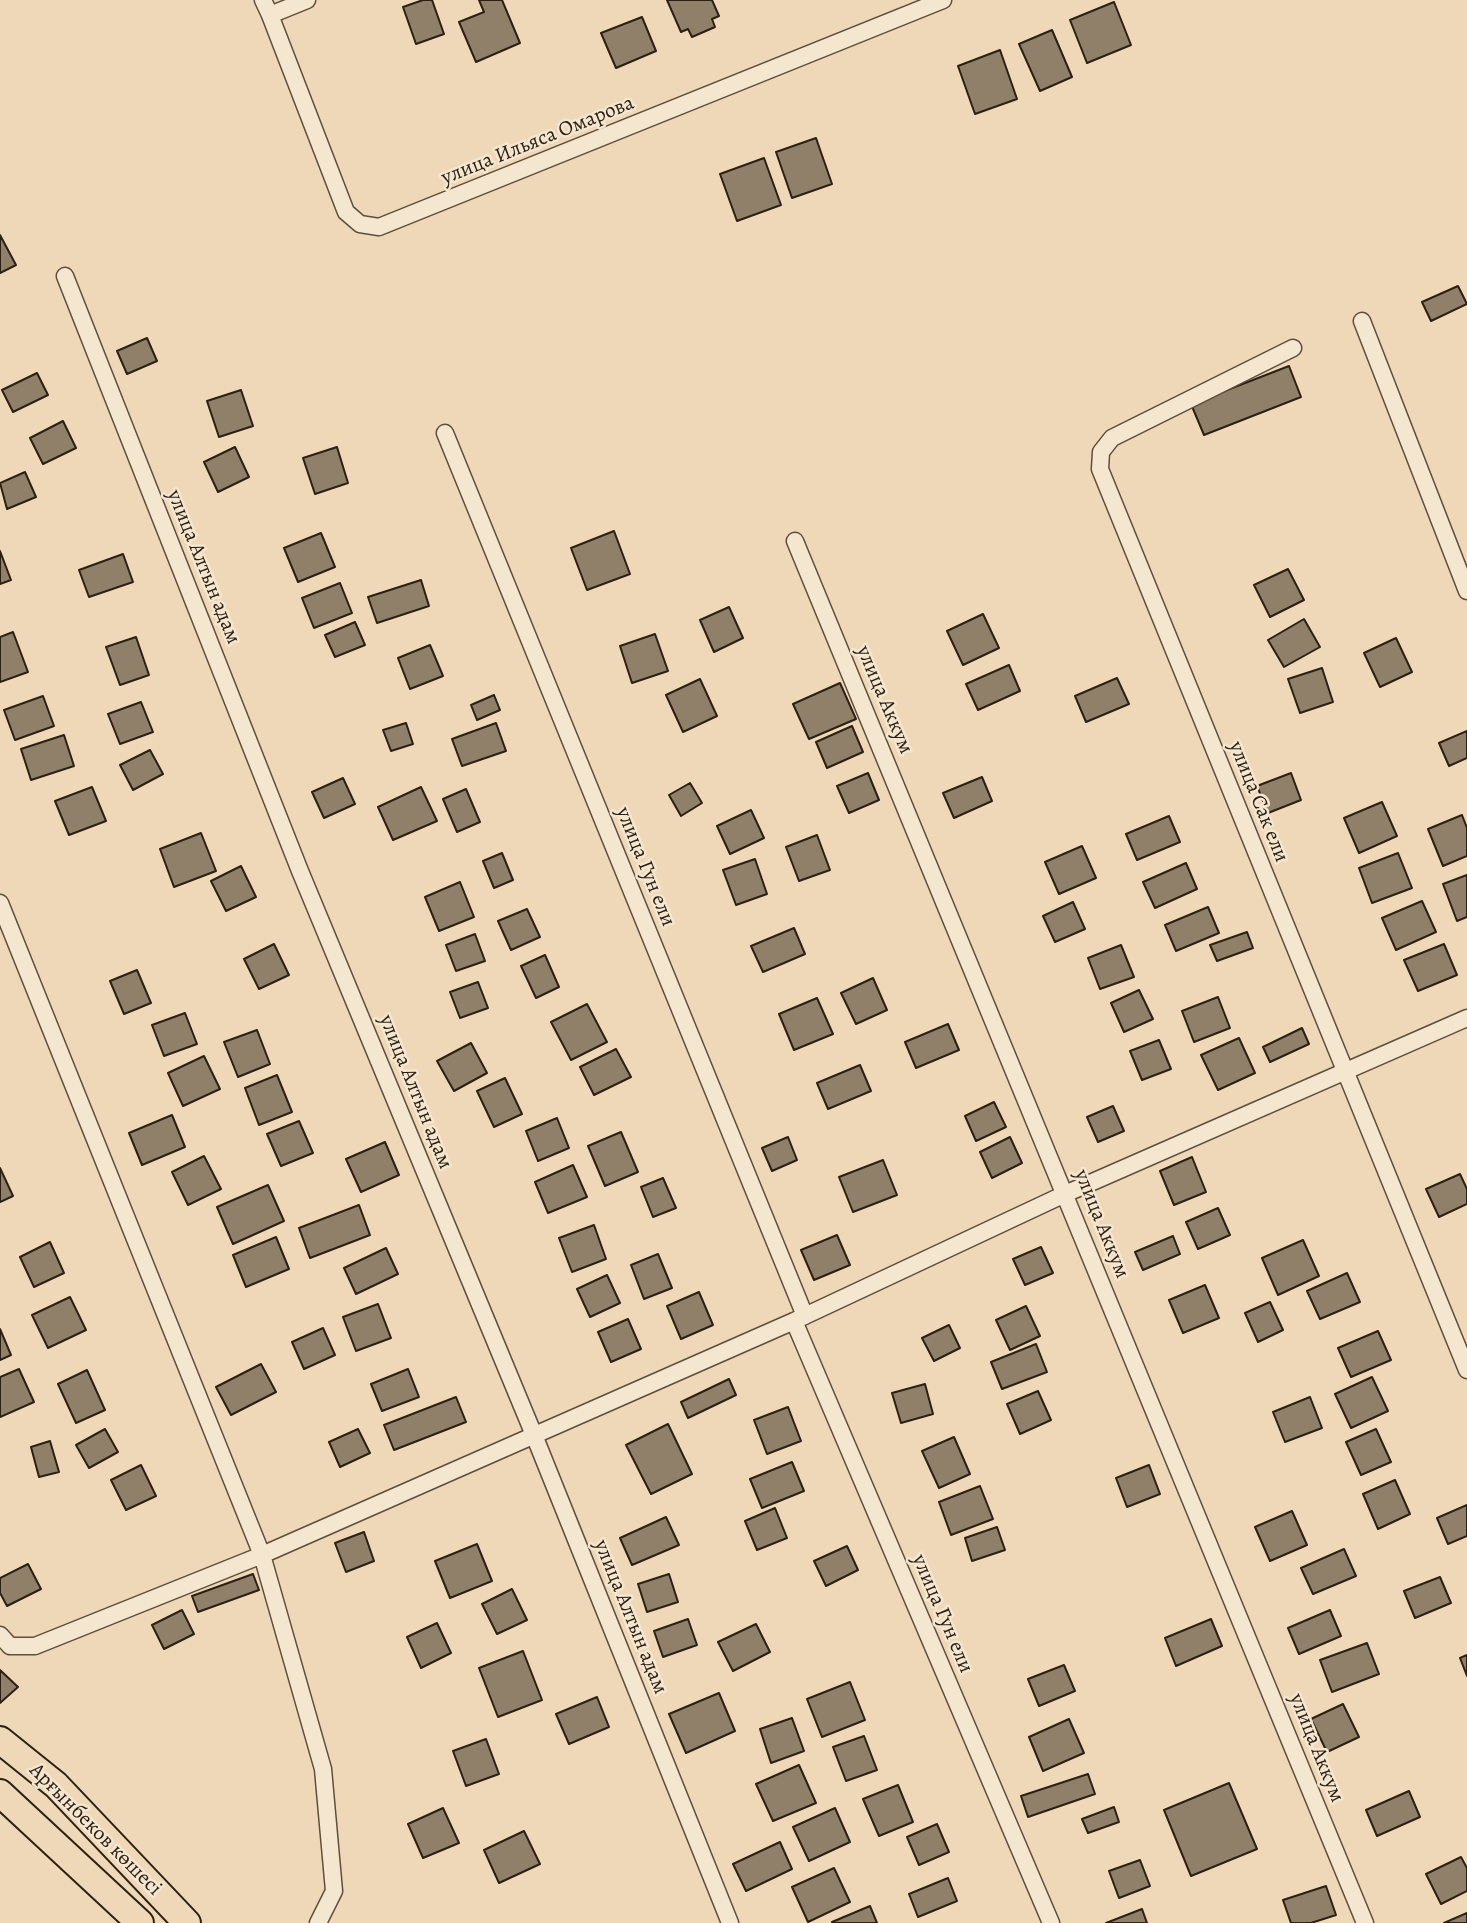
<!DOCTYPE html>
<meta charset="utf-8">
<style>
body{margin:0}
canvas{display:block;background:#efd8b7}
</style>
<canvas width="1467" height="1923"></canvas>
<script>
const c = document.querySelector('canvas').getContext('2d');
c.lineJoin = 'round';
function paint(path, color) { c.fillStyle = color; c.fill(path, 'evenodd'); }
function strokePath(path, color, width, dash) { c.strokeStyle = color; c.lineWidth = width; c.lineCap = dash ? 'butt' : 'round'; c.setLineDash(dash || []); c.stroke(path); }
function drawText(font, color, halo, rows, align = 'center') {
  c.font = font + ' Alegreya,serif'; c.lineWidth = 5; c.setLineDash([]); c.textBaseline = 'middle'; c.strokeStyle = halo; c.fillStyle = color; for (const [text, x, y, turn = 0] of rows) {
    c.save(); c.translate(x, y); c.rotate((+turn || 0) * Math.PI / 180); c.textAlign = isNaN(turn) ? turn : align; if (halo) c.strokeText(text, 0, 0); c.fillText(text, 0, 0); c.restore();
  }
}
const building = new Path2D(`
 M423,0H432L444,34L416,44L403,7Z
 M479,0H502L520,43L476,62L459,22L484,12Z
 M667,0H712L719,16L712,19L715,27L692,37L688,29L681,32Z
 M1114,2L1131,45L1087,63L1070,20Z
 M642,17L656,51L616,68L601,33Z
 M1052,30L1072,77L1040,91L1019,44Z
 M1000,50L1017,99L975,114L958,66Z
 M816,138L832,184L792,198L776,152Z
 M764,158L781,205L737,221L720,174Z
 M0,235L16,265L0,273Z
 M1458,286L1467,304L1431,321L1422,302Z
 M147,338L157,361L127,374L117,351Z
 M1289,366L1301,397L1204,435L1191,404Z
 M37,373L48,395L13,412L2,390Z
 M241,390L253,426L219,437L207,401Z
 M63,421L76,448L43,464L30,438Z
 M235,447L249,477L218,492L204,462Z
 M337,447L348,483L315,494L303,458Z
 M25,472L36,497L7,509L0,483Z
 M614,531L630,574L587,590L571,548Z
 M321,533L335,567L298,582L284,548Z
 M0,551L11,580L0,584Z
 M123,554L133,582L89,597L79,570Z
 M1288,569L1304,600L1270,617L1254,585Z
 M421,580L429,606L377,623L368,597Z
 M340,583L352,613L314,628L302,598Z
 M729,607L743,638L714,652L700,620Z
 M983,614L999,648L963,665L947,631Z
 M1304,619L1320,647L1284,667L1268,640Z
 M355,622L365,645L335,657L325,635Z
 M13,632L28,672L0,682V637Z
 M655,634L668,671L632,683L620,646Z
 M136,637L149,675L120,685L106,647Z
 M1396,638L1412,672L1380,687L1364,653Z
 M430,645L443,676L410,689L398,658Z
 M1009,665L1020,691L978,710L966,684Z
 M1322,668L1333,702L1300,713L1288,679Z
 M1117,678L1129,704L1086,722L1075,696Z
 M700,679L717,716L683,732L666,695Z
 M840,683L856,719L809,739L793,704Z
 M494,695L500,710L477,720L471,705Z
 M43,696L54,726L15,740L4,710Z
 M141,702L153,732L120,744L108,714Z
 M406,723L413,744L391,751L383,730Z
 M496,723L506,751L462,766L452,739Z
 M852,726L863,752L827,768L816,742Z
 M1467,731V758L1449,766L1439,743Z
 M64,735L74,766L31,780L21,749Z
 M150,750L163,774L133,790L120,765Z
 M868,773L879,800L849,813L837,786Z
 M1291,773L1301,800L1268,813L1257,786Z
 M982,777L992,801L954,818L943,793Z
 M343,778L355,804L324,818L312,792Z
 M690,783L702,803L681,816L669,795Z
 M92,787L106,821L69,835L55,801Z
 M421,787L437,821L393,840L378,807Z
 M466,789L480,822L457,832L443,799Z
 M1382,802L1397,836L1359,853L1344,818Z
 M751,810L764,838L730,854L717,826Z
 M1462,815L1467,828V856L1443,866L1428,829Z
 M1169,816L1180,842L1137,860L1126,834Z
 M201,833L216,871L174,887L160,849Z
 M817,835L830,870L799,881L786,847Z
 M1082,846L1096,878L1059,894L1045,862Z
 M502,853L513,880L494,888L483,861Z
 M1398,853L1412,888L1372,903L1359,868Z
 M755,859L767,894L736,905L723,870Z
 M1186,863L1197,889L1155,908L1143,882Z
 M241,866L256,897L226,911L211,881Z
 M1467,875V917L1457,921L1443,884Z
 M460,882L474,917L439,931L425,897Z
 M1422,901L1436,932L1396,950L1382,918Z
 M1073,902L1085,929L1055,942L1043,916Z
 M1208,907L1219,933L1176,951L1165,925Z
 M527,909L540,937L511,950L498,921Z
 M794,928L805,954L763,972L751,946Z
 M1247,932L1253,948L1217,961L1210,945Z
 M475,934L485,961L456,971L446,945Z
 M274,944L289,975L259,989L244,959Z
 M1444,944L1457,975L1418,991L1404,960Z
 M1121,945L1134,977L1100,989L1088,958Z
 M545,955L559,987L536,998L521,966Z
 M137,970L151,1003L124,1014L110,981Z
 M873,978L887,1010L856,1024L841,993Z
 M478,982L488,1008L460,1018L450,992Z
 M1139,990L1153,1019L1124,1032L1111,1003Z
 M1218,997L1230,1028L1194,1042L1182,1011Z
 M817,998L833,1034L794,1050L779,1014Z
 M587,1004L607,1042L571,1060L551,1022Z
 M185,1013L197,1044L164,1056L152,1025Z
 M948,1024L959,1050L916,1068L905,1042Z
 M1302,1028L1309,1044L1270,1062L1263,1047Z
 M257,1030L270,1064L238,1077L224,1042Z
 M1239,1038L1255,1073L1218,1090L1201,1055Z
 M1159,1040L1171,1069L1142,1080L1130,1051Z
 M471,1043L487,1073L454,1091L437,1061Z
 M616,1049L631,1077L594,1095L580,1067Z
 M204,1056L220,1089L183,1106L168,1073Z
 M860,1065L871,1091L828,1109L817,1083Z
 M277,1075L292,1112L259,1125L245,1088Z
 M505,1078L522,1114L494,1127L477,1091Z
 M994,1102L1006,1127L976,1141L965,1116Z
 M1113,1106L1124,1131L1098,1142L1087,1117Z
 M172,1115L185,1147L142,1165L129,1133Z
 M557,1118L569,1148L538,1161L526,1131Z
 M299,1121L313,1153L281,1166L267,1134Z
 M621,1132L638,1172L605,1186L588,1146Z
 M788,1137L797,1160L772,1171L762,1148Z
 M1010,1137L1022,1163L992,1178L980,1152Z
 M385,1142L399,1175L361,1192L346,1159Z
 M204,1156L221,1189L188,1205L172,1172Z
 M1192,1157L1206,1192L1174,1205L1160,1171Z
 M883,1160L897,1195L853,1212L839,1177Z
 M573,1165L587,1197L548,1213L535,1182Z
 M0,1168L13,1196L0,1202Z
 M1460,1174L1467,1189V1204L1439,1217L1426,1189Z
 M663,1178L676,1208L653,1217L641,1187Z
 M268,1185L284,1221L233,1244L217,1207Z
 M359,1205L370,1235L310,1258L299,1228Z
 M1218,1208L1230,1235L1198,1249L1186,1222Z
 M594,1225L606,1259L572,1272L559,1238Z
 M837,1235L850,1265L814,1280L801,1250Z
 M1173,1236L1180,1254L1143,1270L1135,1252Z
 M276,1237L289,1269L246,1287L233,1255Z
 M1303,1240L1319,1276L1278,1295L1262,1258Z
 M50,1242L64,1273L34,1287L20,1257Z
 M1041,1247L1053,1273L1025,1285L1013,1259Z
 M386,1248L398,1274L356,1294L344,1268Z
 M658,1254L672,1288L644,1299L631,1265Z
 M1347,1273L1360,1302L1320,1319L1307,1291Z
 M607,1275L620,1303L590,1317L577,1289Z
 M1205,1285L1219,1318L1183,1333L1169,1300Z
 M699,1292L713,1325L681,1339L667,1306Z
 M70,1297L86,1330L48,1348L32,1315Z
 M1270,1302L1283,1330L1258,1342L1245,1313Z
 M378,1304L391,1338L356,1351L343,1317Z
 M1026,1306L1040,1336L1010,1350L996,1320Z
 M628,1319L641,1349L611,1362L598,1332Z
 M949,1325L960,1348L934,1361L922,1338Z
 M323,1328L335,1355L304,1369L292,1342Z
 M0,1329L11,1355L0,1360Z
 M1378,1331L1391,1360L1351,1377L1338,1348Z
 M1036,1344L1047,1372L1002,1389L991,1362Z
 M261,1364L276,1392L231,1415L216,1387Z
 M19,1369L34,1402L0,1417V1377Z
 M408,1369L419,1397L382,1411L371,1384Z
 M87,1370L105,1410L76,1423L58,1384Z
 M1372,1377L1388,1411L1351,1428L1335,1394Z
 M729,1379L736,1395L688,1418L681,1402Z
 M925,1384L933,1414L901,1423L892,1393Z
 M1038,1391L1051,1420L1020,1434L1007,1404Z
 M456,1397L466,1422L394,1450L384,1425Z
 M1310,1397L1322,1428L1285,1442L1273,1412Z
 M788,1407L801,1441L767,1454L754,1420Z
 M668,1424L692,1474L651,1494L626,1445Z
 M105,1429L118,1452L89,1468L76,1445Z
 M358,1429L370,1453L340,1467L329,1442Z
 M1376,1429L1391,1462L1361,1475L1346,1442Z
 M954,1437L970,1474L939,1488L922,1451Z
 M50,1441L59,1472L39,1477L31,1447Z
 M792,1462L804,1491L762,1508L750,1479Z
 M141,1465L156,1496L126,1510L111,1480Z
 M1149,1465L1160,1494L1127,1507L1116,1478Z
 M1395,1480L1410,1514L1378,1529L1363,1494Z
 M980,1486L993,1519L951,1535L939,1502Z
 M1467,1505V1536L1448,1544L1437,1518Z
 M775,1508L787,1538L757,1550L745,1521Z
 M1292,1511L1307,1545L1270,1561L1255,1527Z
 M666,1517L679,1545L632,1565L620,1538Z
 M997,1527L1005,1550L972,1561L965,1538Z
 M364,1532L374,1561L346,1572L335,1543Z
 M477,1544L492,1581L450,1598L435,1561Z
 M847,1546L858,1570L826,1586L814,1561Z
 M1344,1549L1356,1576L1313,1594L1301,1568Z
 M28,1564L41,1589L7,1606L0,1593V1578Z
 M253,1574L259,1590L198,1612L192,1596Z
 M669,1574L678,1602L647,1612L638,1584Z
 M1440,1577L1451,1603L1415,1618L1404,1591Z
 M512,1589L527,1620L497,1634L482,1604Z
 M182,1610L194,1634L164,1649L152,1625Z
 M1330,1610L1341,1636L1299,1654L1288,1628Z
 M688,1619L697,1645L663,1657L654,1631Z
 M1211,1619L1222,1646L1176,1666L1165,1638Z
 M437,1623L451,1653L421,1668L407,1637Z
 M756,1624L770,1652L733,1671L718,1642Z
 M1367,1643L1379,1674L1332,1692L1320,1660Z
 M523,1651L542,1700L498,1717L479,1668Z
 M1467,1655V1676L1460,1658Z
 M1064,1665L1075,1691L1039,1706L1028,1679Z
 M0,1670L18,1687L0,1703Z
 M850,1682L865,1720L822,1737L807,1699Z
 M719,1693L735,1731L686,1753L669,1714Z
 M597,1697L609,1727L569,1744L556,1714Z
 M1343,1704L1359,1737L1327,1752L1311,1719Z
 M792,1718L804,1751L771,1763L760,1729Z
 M1069,1719L1084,1753L1043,1771L1029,1737Z
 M864,1736L877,1770L846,1781L833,1747Z
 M486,1739L499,1774L466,1786L453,1751Z
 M799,1765L816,1803L773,1821L756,1784Z
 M1088,1774L1095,1794L1028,1817L1021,1796Z
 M1229,1783L1257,1849L1191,1876L1164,1810Z
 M898,1785L913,1822L879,1836L863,1799Z
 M1409,1791L1420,1817L1377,1836L1366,1810Z
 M1114,1807L1119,1822L1088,1833L1082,1819Z
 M443,1808L459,1843L423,1858L408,1824Z
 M835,1808L850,1842L809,1861L793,1827Z
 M937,1824L949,1852L919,1865L907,1837Z
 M524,1831L540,1864L499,1883L484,1850Z
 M780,1842L792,1869L746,1891L733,1864Z
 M1461,1857L1467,1868V1891L1441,1904L1426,1874Z
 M1140,1860L1150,1886L1119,1898L1109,1871Z
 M834,1868L850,1902L808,1922L792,1887Z
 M948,1878L957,1901L918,1917L909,1894Z
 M1326,1886L1336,1915L1311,1923H1291L1283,1900Z
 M870,1906L877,1923H833L832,1922Z
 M1142,1909L1147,1923H1106Z
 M1467,1913V1923H1444Z`);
paint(building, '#918069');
strokePath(building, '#2c2014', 2);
const minor = new Path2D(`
 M263,0L270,15L307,0
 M270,15L346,212L360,224L379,227L943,0
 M65,276L300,871L534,1435L730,1923
 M1362,321L1467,591
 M1293,348L1112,438L1101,452L1100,469L1467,1370
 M445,433L805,1316
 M795,541L1365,1923
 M0,903L262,1555L323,1769L334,1891L318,1923
 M794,1321L1051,1923
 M0,1635L10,1646H35L262,1555L794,1321L1065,1194L1467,1018`);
const primary = new Path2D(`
 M0,1740L56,1785L187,1923
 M0,1793L140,1923`);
strokePath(minor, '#5d4e3d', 19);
strokePath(primary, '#2c2014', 30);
strokePath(minor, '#f5e6d0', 16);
strokePath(primary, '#efd8b7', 26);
drawText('21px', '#2c2014', '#f5e6d0', [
 ["улица Ильяса Омарова",538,141,-22],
 ["улица Алтын адам",203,567,68],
 ["улица Аккум",884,700,67],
 ["улица Сак ели",1258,802,68],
 ["улица Гун ели",645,867,68],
 ["улица Алтын адам",415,1092,68],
 ["улица Аккум",1101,1224,68],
 ["улица Гун ели",942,1614,67],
 ["улица Алтын адам",630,1617,68],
 ["улица Аккум",1316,1748,68],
 ["Арғынбеков көшесі",95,1830,45]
]);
</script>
